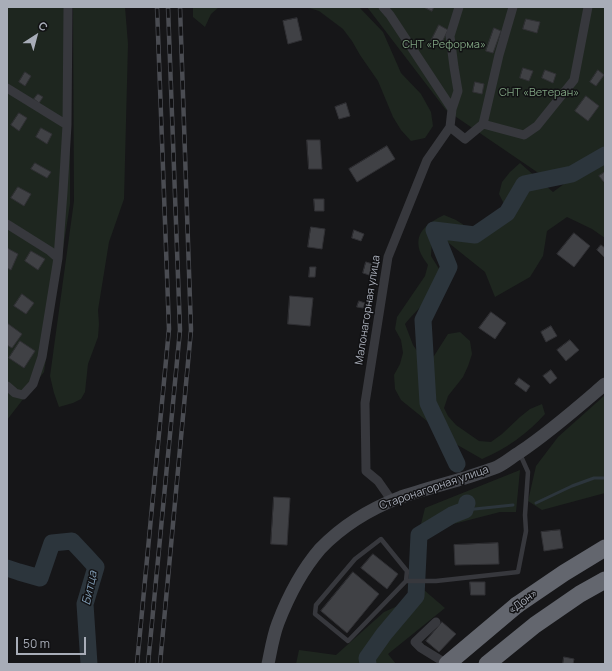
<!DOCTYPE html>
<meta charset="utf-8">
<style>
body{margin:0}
#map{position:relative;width:612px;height:671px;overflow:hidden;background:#161618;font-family:Manrope,sans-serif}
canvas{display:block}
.frame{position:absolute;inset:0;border:8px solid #a8adb8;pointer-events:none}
.north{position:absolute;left:16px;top:16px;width:40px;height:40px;-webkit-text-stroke:3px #111113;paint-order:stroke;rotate:36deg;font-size:11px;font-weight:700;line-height:16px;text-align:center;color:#a8adb8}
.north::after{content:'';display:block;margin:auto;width:14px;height:18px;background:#a8adb8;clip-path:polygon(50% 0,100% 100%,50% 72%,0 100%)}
.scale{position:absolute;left:16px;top:637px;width:70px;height:18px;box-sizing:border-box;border:2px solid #a8adb8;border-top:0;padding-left:5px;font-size:12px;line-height:14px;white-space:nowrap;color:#a8adb8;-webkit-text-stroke:3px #111113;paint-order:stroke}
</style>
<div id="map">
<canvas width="612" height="671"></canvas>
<div class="frame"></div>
<div class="north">С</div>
<div class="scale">50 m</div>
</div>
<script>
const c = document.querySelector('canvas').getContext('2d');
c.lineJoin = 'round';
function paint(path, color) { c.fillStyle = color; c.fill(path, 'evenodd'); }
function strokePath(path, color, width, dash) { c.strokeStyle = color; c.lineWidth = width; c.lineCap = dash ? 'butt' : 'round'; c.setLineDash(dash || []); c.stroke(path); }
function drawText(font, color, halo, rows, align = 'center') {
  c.font = font + ' Manrope,sans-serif'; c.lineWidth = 3; c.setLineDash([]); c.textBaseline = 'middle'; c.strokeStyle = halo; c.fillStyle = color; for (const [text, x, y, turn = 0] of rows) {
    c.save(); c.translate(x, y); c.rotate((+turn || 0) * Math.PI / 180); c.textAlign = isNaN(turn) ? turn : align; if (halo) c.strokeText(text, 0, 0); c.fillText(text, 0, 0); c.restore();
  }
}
paint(new Path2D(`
 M7,7H70V204L44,372L7,420Z
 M73,7H125L128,44L124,199L109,242L98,310L99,324L98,337L88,364L85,392L81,399L73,403L59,407L54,393L50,376L74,201Z
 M193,7H219L211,14L205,27L193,17Z
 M306,7H359L383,32L401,73L421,94L431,112L433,126L425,138L411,141L401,130L393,117L378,81L360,55L352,41L343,29L319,11Z
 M367,7H605V149L556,185L446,110Z
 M605,154V238L592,229L567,217L547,231L543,256L530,277L495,297L485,272L445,240L432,239L431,256L441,272C435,283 430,295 422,305C417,311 410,317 405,324L413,345L422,358L434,356L448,334L460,332L470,341L472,354L468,366L463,377L448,396L444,408L448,416L456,425L479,441L491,442L502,434L520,417L530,409L542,404L545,414C528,433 506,449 482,459L454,443L401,400L395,389L394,375L400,364L403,353L401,340L395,329L397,317L425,276L428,265C426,262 423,258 421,254C412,233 428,223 444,215L456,220L467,227L480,228L492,226L503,218L505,206L499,194L502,182L510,172L520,163L553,192Z
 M605,395V493L542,510L528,501L536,466L558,437Z
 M520,470L516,512H500L438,528L421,524L425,508Z
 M424,590L445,608L388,654L396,664H296L299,650L336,655L384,612L404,603Z`), '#1e261f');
strokePath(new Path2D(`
 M536,503L572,486L594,478H605
 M465,510L513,505`), '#2c353c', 3);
strokePath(new Path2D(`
 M457,464L428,403L423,320L449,267L434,230L475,235L507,213L524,184L572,174L605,155
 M7,568L19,572L40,578L52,543L72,541L87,557L96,567L85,604L89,664
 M368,664L367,658L384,634L416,596L419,535L452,515L465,510L467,503`), '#2c353c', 17);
const building = new Path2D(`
 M424,7H434L432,11Z
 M297,18L302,40L288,44L283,21Z
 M526,19L540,22L537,33L523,29Z
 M439,25L448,30L440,46L431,41Z
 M494,28L501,31L493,53L486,51Z
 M523,68L533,71L529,81L520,78Z
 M545,70L556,74L553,83L542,78Z
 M598,70L604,75L596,86L590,82Z
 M25,72L31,76L25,86L19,82Z
 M475,82L484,84L482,94L473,92Z
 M38,94L43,97L39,103L34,99Z
 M586,96L599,106L588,121L575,111Z
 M346,103L350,116L339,119L335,107Z
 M19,113L27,118L19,131L11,125Z
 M41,128L52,134L47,144L36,137Z
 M307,140H320L322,169H309Z
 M387,146L395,159L357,182L349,169Z
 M35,163L51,172L47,178L31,169Z
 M605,172V182H604L599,176Z
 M18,187L31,194L24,206L11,198Z
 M314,199H324V211H315Z
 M311,227L325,229L322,249L308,247Z
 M354,230L364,234L361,241L352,238Z
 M574,233L590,246L574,267L557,254Z
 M601,245L605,248V258L597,250Z
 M7,248L18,254L11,270L7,268Z
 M31,251L45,259L38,270L25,261Z
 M366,262L376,265L372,276L363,273Z
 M310,267H316L315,277H309Z
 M22,294L34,303L26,314L14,306Z
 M290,296L313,298L310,326L288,324Z
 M359,301L365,303L363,308L357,307Z
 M491,312L506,323L495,339L479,328Z
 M7,323L22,334L12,348L7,345Z
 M551,326L557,336L546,342L541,332Z
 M570,340L579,350L566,361L557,350Z
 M20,341L35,351L24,368L9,358Z
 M551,370L557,378L550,384L543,376Z
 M519,378L530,386L526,392L515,384Z
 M274,497L290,498L287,545L271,544Z
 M560,530L563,548L544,551L541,532Z
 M498,543L499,564L455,565L454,545Z
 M373,554L398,574L387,589L361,568Z
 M353,572L379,594L347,633L321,611Z
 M470,582H485V595H471Z
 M442,622L456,634L439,652L426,641Z
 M564,657L574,659L573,664H563Z`);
paint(building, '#404145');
strokePath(building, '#303034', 1);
strokePath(new Path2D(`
 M406,581L407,571L381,539L355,559L316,605L315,614L348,641L406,581H436L518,572L526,531L525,515L528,472L520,454`), '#37383d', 4.5);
strokePath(new Path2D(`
 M383,7L390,15L452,109L450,127L427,160L388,257L365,403L366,471L378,481L392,501
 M7,88L67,125
 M452,109L458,91L454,67L450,36L459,7
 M483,124L524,135L537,126L574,80L588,7
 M450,127L465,139L483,124L499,55L513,7
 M7,224L50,251L58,258
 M7,386L15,393L23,395L33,384L42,357L58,258L63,192L67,125L68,7
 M436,622L415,642L421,648L447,664`), '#37383d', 9);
strokePath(new Path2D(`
 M268,664C271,650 273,636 278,623C288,597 302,570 320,549C342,526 372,508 401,497C422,490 444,484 465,478C476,474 487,471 497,467C505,463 512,457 520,452C550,432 577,408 605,384`), '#45474d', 13);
strokePath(new Path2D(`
 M517,605L564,573L605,548
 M487,664L535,625L580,594L605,580`), '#63666e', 17);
const rail = new Path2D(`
 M137,664L169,329L157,7
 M148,664L180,330L168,7
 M160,664L191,330L180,7`);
strokePath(rail, '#4a4c52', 4.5);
strokePath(rail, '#111113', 3, [9]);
strokePath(new Path2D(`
 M447,664L517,605`), '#63666e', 17);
drawText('11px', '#7fa381', '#111113', [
 ["СНТ «Реформа»",444,45],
 ["СНТ «Ветеран»",539,93]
]);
drawText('11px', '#a8adb8', '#111113', [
 ["Малонагорная улица",368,310,-81],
 ["Старонагорная улица",434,488,-19],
 ["«Дон»",523,602,-37]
]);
drawText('italic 12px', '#7f9bb3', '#111113', [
 ["Битца",90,588,-78]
]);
</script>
